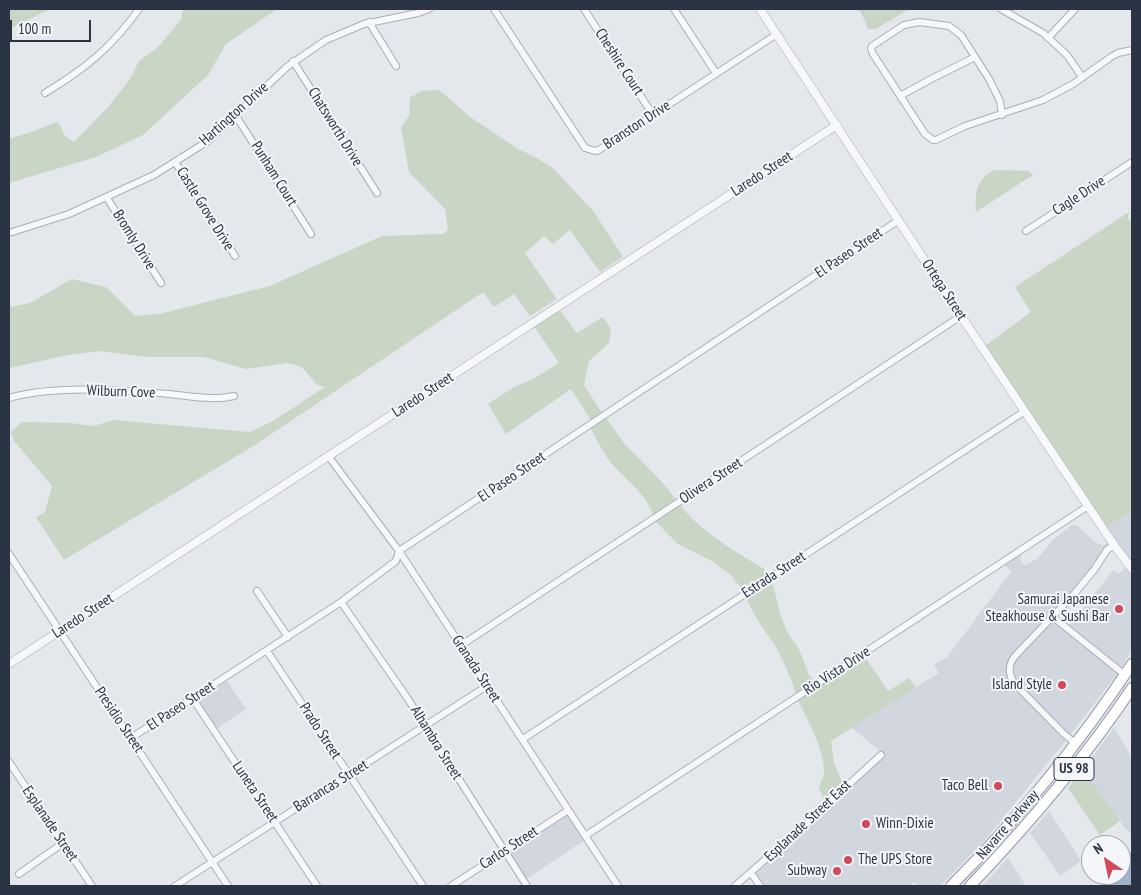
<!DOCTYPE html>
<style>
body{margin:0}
#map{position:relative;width:1141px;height:895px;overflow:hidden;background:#e4e7ec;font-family:"PT Sans Narrow",sans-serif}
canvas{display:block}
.frame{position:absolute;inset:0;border:10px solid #2b3445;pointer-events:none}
.north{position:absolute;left:1081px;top:835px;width:50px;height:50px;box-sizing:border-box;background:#f4f6f9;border:1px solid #a4a8b1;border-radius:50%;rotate:326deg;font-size:14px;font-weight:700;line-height:20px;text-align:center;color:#2b3445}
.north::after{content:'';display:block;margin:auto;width:18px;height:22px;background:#d1495b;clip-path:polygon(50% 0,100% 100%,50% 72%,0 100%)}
.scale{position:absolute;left:10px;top:20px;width:81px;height:22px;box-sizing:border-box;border:2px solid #2b3445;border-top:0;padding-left:6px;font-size:15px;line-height:18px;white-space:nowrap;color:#2b3445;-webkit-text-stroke:4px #f4f6f9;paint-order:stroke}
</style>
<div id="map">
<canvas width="1141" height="895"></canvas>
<div class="frame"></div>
<div class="north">N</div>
<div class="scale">100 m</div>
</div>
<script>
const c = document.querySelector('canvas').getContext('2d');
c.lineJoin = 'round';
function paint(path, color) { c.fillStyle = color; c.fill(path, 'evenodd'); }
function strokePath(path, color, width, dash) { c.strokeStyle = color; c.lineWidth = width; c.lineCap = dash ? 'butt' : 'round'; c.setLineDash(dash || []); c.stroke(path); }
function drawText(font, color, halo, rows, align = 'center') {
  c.font = font + ' "PT Sans Narrow",sans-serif'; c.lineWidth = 4; c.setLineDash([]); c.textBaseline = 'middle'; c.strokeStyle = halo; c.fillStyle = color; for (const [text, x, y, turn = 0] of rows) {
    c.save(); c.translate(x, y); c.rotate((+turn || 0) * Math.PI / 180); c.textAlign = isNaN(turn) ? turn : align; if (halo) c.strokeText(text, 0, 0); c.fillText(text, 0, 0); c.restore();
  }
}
paint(new Path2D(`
 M1091,503L1107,527L1132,511V565Z
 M1087,511L1110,544L1101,553L1092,568L1072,592L1013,654L1006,666L1007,673L1067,739L985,840L940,886H919L914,882L911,886H763L755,874L885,755L852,728L939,673L934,665L947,657L1011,572L1005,565L1021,554V561L1025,565L1037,559L1054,539L1072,525L1078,526L1097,544L1104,545L1107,542Z
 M1126,566L1132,574V650L1121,668L1064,622L1068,624H1071L1113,570L1118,573L1122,571Z
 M1054,621L1118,673L1070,735L1017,681L1012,672V667L1017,658Z
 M227,681L246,709L216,729L197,700Z
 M1114,728L1132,758V836L1123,825L1083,769Z
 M1049,811L1081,861L1060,876L1030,833Z
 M567,815L585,840L526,879L509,853Z
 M1008,858L1026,886H982L996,871Z`), '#d2d6de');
paint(new Path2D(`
 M9,9H50L9,29Z
 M183,9H277L226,44L208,75L143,135L96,157L9,183V139L34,131L56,122L59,123L65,136L74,142L108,107L130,79L139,61L158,47L181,20Z
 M855,9H909L876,29H868L861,12Z
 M438,90L444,94L469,116L518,149L535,157L553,168L594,212L623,257L600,272L570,230L553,244L544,236L525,253L557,299L530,316L514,294L494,307L483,292L258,443L64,560L36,517L45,512L52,486L14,441L11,432L22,422L71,423L94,426L113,420L250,432L273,421L325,387L317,385L302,367L288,363L246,369L204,357H148L99,351L68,355L9,368V307L30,303L72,279L106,287L135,316L159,314L270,286L382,236L444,234L448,229L445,209L409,172L401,127L409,116L410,98L421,91Z
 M995,170L1029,171L1033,175L976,212C975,194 976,178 995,170Z
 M1129,212L1130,213L1128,215V219L1132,222V511L1107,527L985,346L1031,312L1015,287Z
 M560,310L577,333L603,317L611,329L609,343L589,361L584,385L602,413L591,420L571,389L506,434L488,404L514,387L533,379L559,363L534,326Z
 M606,418L624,443L662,482L676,500L653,515C645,490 620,477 606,456C600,447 596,437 590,428Z
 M680,505C701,532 735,551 764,569L768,575L743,591L731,575L712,561L678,544L655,521Z
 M772,580L780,614L787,632L799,649L808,673L814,682L796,694C791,678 784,662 776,647C765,630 753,616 746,597Z
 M865,657L888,691L909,678L916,688L831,741L834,763L843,785L825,802L819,788C820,783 823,778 824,773C825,750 807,720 798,700Z
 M1083,769L1120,821L1100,835L1068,788Z`), '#c9d6c5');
paint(new Path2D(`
 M1132,852V886H1104L1111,875H1121V858Z`), '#9fb4cc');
const minor = new Path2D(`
 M494,9L585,148L595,151L599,150L777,34
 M584,9L653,115
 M674,9L716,73
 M1001,9L1043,33L1067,55L1082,77
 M369,22L396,66
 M1048,38L1075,9
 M293,61L377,193
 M45,93C85,69 112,47 139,9
 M900,96L933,78L975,57
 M1002,115L1000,101L989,79L961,35L949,26L919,22L904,25L872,46L871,49L873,54L925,134L933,140H936L965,126L1043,100L1073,84L1111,57L1118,53L1132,50
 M236,116L311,234
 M175,162L235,256
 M107,198L161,283
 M1026,231L1132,162
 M9,233L69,214L154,175L208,141L288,66L326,40L364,24L418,13L429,9
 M9,398C56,385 120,390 169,394C191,396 213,401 234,396
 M329,457L399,551L618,886
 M9,554L228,886
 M257,591L288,637
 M341,602L408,699L527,886
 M1053,617L1125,675
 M460,646L961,316
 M267,651L423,886
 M193,699L317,886
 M131,738L341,602L396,561L399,551L899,220
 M523,739L1025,411
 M1076,744L1063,733L1014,683C1008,673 1008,665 1015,656L1074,594L1094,570L1107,550L1114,545
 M9,762L92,886
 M585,836L1088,506
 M751,873L760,886
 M19,874L63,843
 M175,886L487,686
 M451,886L567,811
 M735,886L808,822L881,755`);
const tertiary = new Path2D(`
 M760,9L961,316L1114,545L1132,569
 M9,664L837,125`);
const trunk = new Path2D(`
 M951,886C1019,818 1079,744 1132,664
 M970,886C1029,824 1084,760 1132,688`);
strokePath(minor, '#a9aeb7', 8);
strokePath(tertiary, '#a9aeb7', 9);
strokePath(trunk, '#8b94a3', 12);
strokePath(minor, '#f7f8fa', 6);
strokePath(tertiary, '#f7f8fa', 8);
strokePath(trunk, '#fff', 10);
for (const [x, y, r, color] of [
 [1119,609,5,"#d1495b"],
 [1062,685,5,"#d1495b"],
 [998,786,5,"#d1495b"],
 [866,824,5,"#d1495b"],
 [848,860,5,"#d1495b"],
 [837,871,5,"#d1495b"]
]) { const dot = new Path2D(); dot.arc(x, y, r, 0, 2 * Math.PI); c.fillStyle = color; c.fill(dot); strokePath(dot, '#f4f6f9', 2); }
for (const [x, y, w] of [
 [1074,769,40]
]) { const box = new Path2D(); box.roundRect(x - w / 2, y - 11.5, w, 23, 4); c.fillStyle = '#f4f6f9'; c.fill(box); strokePath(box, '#2b3445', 1); }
drawText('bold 14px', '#2b3445', null, [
 ["US 98",1074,769]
]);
drawText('15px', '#2b3445', '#f4f6f9', [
 ["Cheshire Court",619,62,57],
 ["Hartington Drive",234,114,-42],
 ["Branston Drive",637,125,-33],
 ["Chatsworth Drive",335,127,58],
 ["Punham Court",274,174,58],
 ["Laredo Street",762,174,-33],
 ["Cagle Drive",1079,196,-33],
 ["Castle Grove Drive",205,209,58],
 ["Bromly Drive",134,240,58],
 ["El Paseo Street",849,253,-34],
 ["Ortega Street",944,290,57],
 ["Wilburn Cove",121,392,2],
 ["Laredo Street",423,395,-33],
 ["El Paseo Street",512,477,-34],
 ["Olivera Street",711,481,-33],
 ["Estrada Street",774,575,-33],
 ["Laredo Street",83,616,-33],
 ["Granada Street",476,669,57],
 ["Rio Vista Drive",837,671,-33],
 ["El Paseo Street",181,706,-33],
 ["Presidio Street",119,720,56],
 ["Prado Street",320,731,57],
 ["Alhambra Street",436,743,58],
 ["Barrancas Street",331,786,-32],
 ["Luneta Street",255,792,56],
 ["Esplanade Street East",808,821,-43],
 ["Esplanade Street",50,824,56],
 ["Navarre Parkway",1008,825,-49],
 ["Carlos Street",509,848,-33]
]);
drawText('15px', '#2b3445', '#f4f6f9', [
 ["Samurai Japanese",1109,600],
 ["Steakhouse & Sushi Bar",1109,617],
 ["Island Style",1052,685],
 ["Taco Bell",988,786],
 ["Winn-Dixie",876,824,"left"],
 ["The UPS Store",858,860,"left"],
 ["Subway",827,871]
], 'right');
</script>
